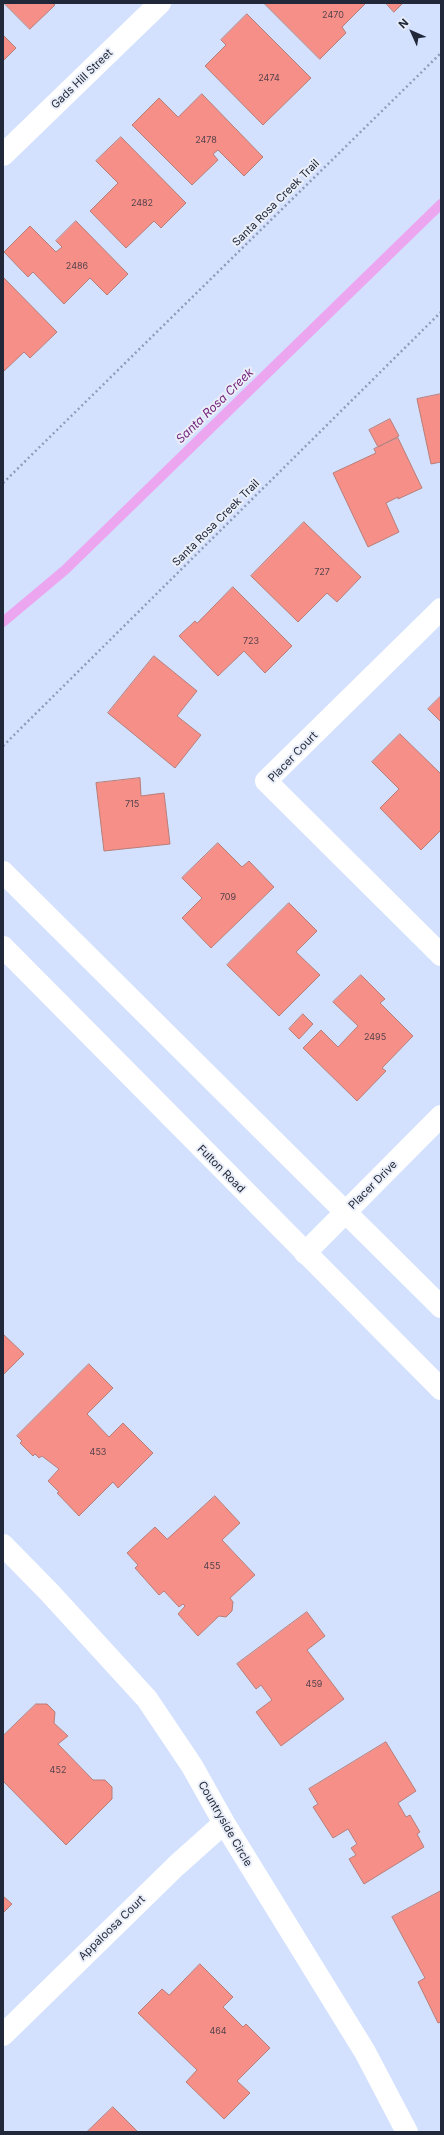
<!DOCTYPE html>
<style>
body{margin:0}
#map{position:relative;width:444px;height:2135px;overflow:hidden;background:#d3e1ff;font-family:Inter,sans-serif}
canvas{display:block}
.frame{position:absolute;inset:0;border:4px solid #20283a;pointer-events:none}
.north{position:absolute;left:392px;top:12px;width:40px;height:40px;-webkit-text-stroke:3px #eaeef8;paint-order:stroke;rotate:315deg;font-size:11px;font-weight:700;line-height:16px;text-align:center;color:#20283a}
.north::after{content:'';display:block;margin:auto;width:14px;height:18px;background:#20283a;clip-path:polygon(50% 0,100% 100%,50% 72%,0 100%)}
</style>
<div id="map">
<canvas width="444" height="2135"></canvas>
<div class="frame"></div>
<div class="north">N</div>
</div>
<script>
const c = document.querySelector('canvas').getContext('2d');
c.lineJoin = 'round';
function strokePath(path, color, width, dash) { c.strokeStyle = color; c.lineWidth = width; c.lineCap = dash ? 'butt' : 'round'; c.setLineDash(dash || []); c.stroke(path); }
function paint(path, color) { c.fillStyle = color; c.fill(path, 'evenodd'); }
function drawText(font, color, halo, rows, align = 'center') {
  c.font = font + ' Inter,sans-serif'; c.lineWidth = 4; c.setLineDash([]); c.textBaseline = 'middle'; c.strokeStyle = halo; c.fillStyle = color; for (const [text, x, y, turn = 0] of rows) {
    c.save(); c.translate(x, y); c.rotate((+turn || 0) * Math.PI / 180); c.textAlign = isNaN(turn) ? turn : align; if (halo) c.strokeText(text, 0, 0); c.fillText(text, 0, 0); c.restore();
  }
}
strokePath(new Path2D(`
 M3,622L65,570L441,204`), '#eca5ef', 10);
const building = new Path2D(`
 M4,3H52L55,5L30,29Z
 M264,3H366L342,27L346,33L320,59Z
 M386,3H403L394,12Z
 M247,14L311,78L263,125L205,66L226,45L221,40Z
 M3,35L16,48L3,61Z
 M202,94L263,157L244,176L218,150L213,154L218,160L192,185L132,125L159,98L178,117Z
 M121,137L186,203L161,228L154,221L126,248L90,211L118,183L96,161Z
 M76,221L128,274L107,295L90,278L64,304L33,272L28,277L4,252L30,226L56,252L62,247L56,241Z
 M3,277L57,332L30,358L24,352L3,372Z
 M441,394V462L431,464L417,399Z
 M390,419L399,436L378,447L369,430Z
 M398,438L422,488L398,499V497L386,503L399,532L368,547L333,473L376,453L374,449Z
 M304,522L361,577L337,602L327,593L298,622L251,576Z
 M233,587L292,646L265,673L244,651L218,676L179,636L195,621L197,623Z
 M154,656L197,691L177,716L201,735L175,768L108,713Z
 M441,696V722L428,709Z
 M400,734L441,774V830L421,850L380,808L399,789L372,762Z
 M140,778L141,796L164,793L170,844L104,851L96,783Z
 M218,843L242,867L249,861L274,887L211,948L182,918L202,898L182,878Z
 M289,903L317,931L296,952L320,975L279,1016L227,965Z
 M361,975L385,999L380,1003L413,1036L382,1068L386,1071L357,1101L303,1048L321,1030L338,1047L358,1026L333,1002Z
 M303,1014L313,1024L299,1039L289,1029Z
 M3,1334L24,1354L3,1375Z
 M89,1364L113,1388L87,1414L109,1437L123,1423L153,1453L118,1488L113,1482L79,1516L57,1493L59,1492L48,1481L59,1469L42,1456L39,1458L35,1454L33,1456L20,1443L22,1441L17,1436Z
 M215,1496L240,1523L222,1540L255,1575L230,1598L233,1602L232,1611L226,1617L219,1616L198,1636L178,1614L185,1606L183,1604L179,1607L164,1591L159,1595L135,1568L138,1565L127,1553L155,1527L167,1539Z
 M307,1612L325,1636L307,1650L344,1699L281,1746L256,1712L272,1700L261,1685L256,1689L237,1664Z
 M36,1704H47L55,1712L54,1723L68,1736L58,1744L93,1780H105L112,1787V1799L66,1845L3,1781V1736Z
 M386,1742L416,1791L398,1803L406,1817L410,1815L420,1832L417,1834L424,1847L364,1884L349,1859L356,1855L351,1848L357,1844L348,1829L333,1838L313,1807L318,1804L309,1789Z
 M441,1891V2022L438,2023L418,1982L425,1978L392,1917Z
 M3,1896L12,1904L3,1913Z
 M200,1964L233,1997L223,2007L243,2027L246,2024L270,2048L237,2081L250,2093L224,2119L186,2082L197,2070L138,2013L162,1989L169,1995Z
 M113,2107L138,2132H87Z`);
paint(building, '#f68f87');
strokePath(building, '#b77e79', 1);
strokePath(new Path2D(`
 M3,483L441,53
 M3,746L441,312`), '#919cb6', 2.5, [2, 3]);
strokePath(new Path2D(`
 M3,155L160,3
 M441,609L266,781L441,955
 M305,1253L441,1116
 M3,1545L50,1593L147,1699L192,1766L224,1823L365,2052L407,2132
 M3,2035L176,1866L224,1823`), '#fff', 22);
strokePath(new Path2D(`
 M3,872L441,1307
 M3,947L441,1389`), '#fff', 22);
drawText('9px', '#56424d', null, [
 ["2470",333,15],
 ["2474",269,78],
 ["2478",206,140],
 ["2482",142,203],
 ["2486",77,266],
 ["727",322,572],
 ["723",251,641],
 ["715",132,804],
 ["709",228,897],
 ["2495",375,1037],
 ["453",98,1452],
 ["455",212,1566],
 ["459",314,1684],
 ["452",58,1770],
 ["464",218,2031]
]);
drawText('11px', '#20283a', '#eaeef8', [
 ["Gads Hill Street",82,79,-44],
 ["Santa Rosa Creek Trail",276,203,-45],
 ["Santa Rosa Creek Trail",216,523,-45],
 ["Placer Court",293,757,-46],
 ["Fulton Road",221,1169,45],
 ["Placer Drive",373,1185,-45],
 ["Countryside Circle",225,1824,60],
 ["Appaloosa Court",112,1928,-44]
]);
drawText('italic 12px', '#77267d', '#eaeef8', [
 ["Santa Rosa Creek",215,406,-44]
]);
</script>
